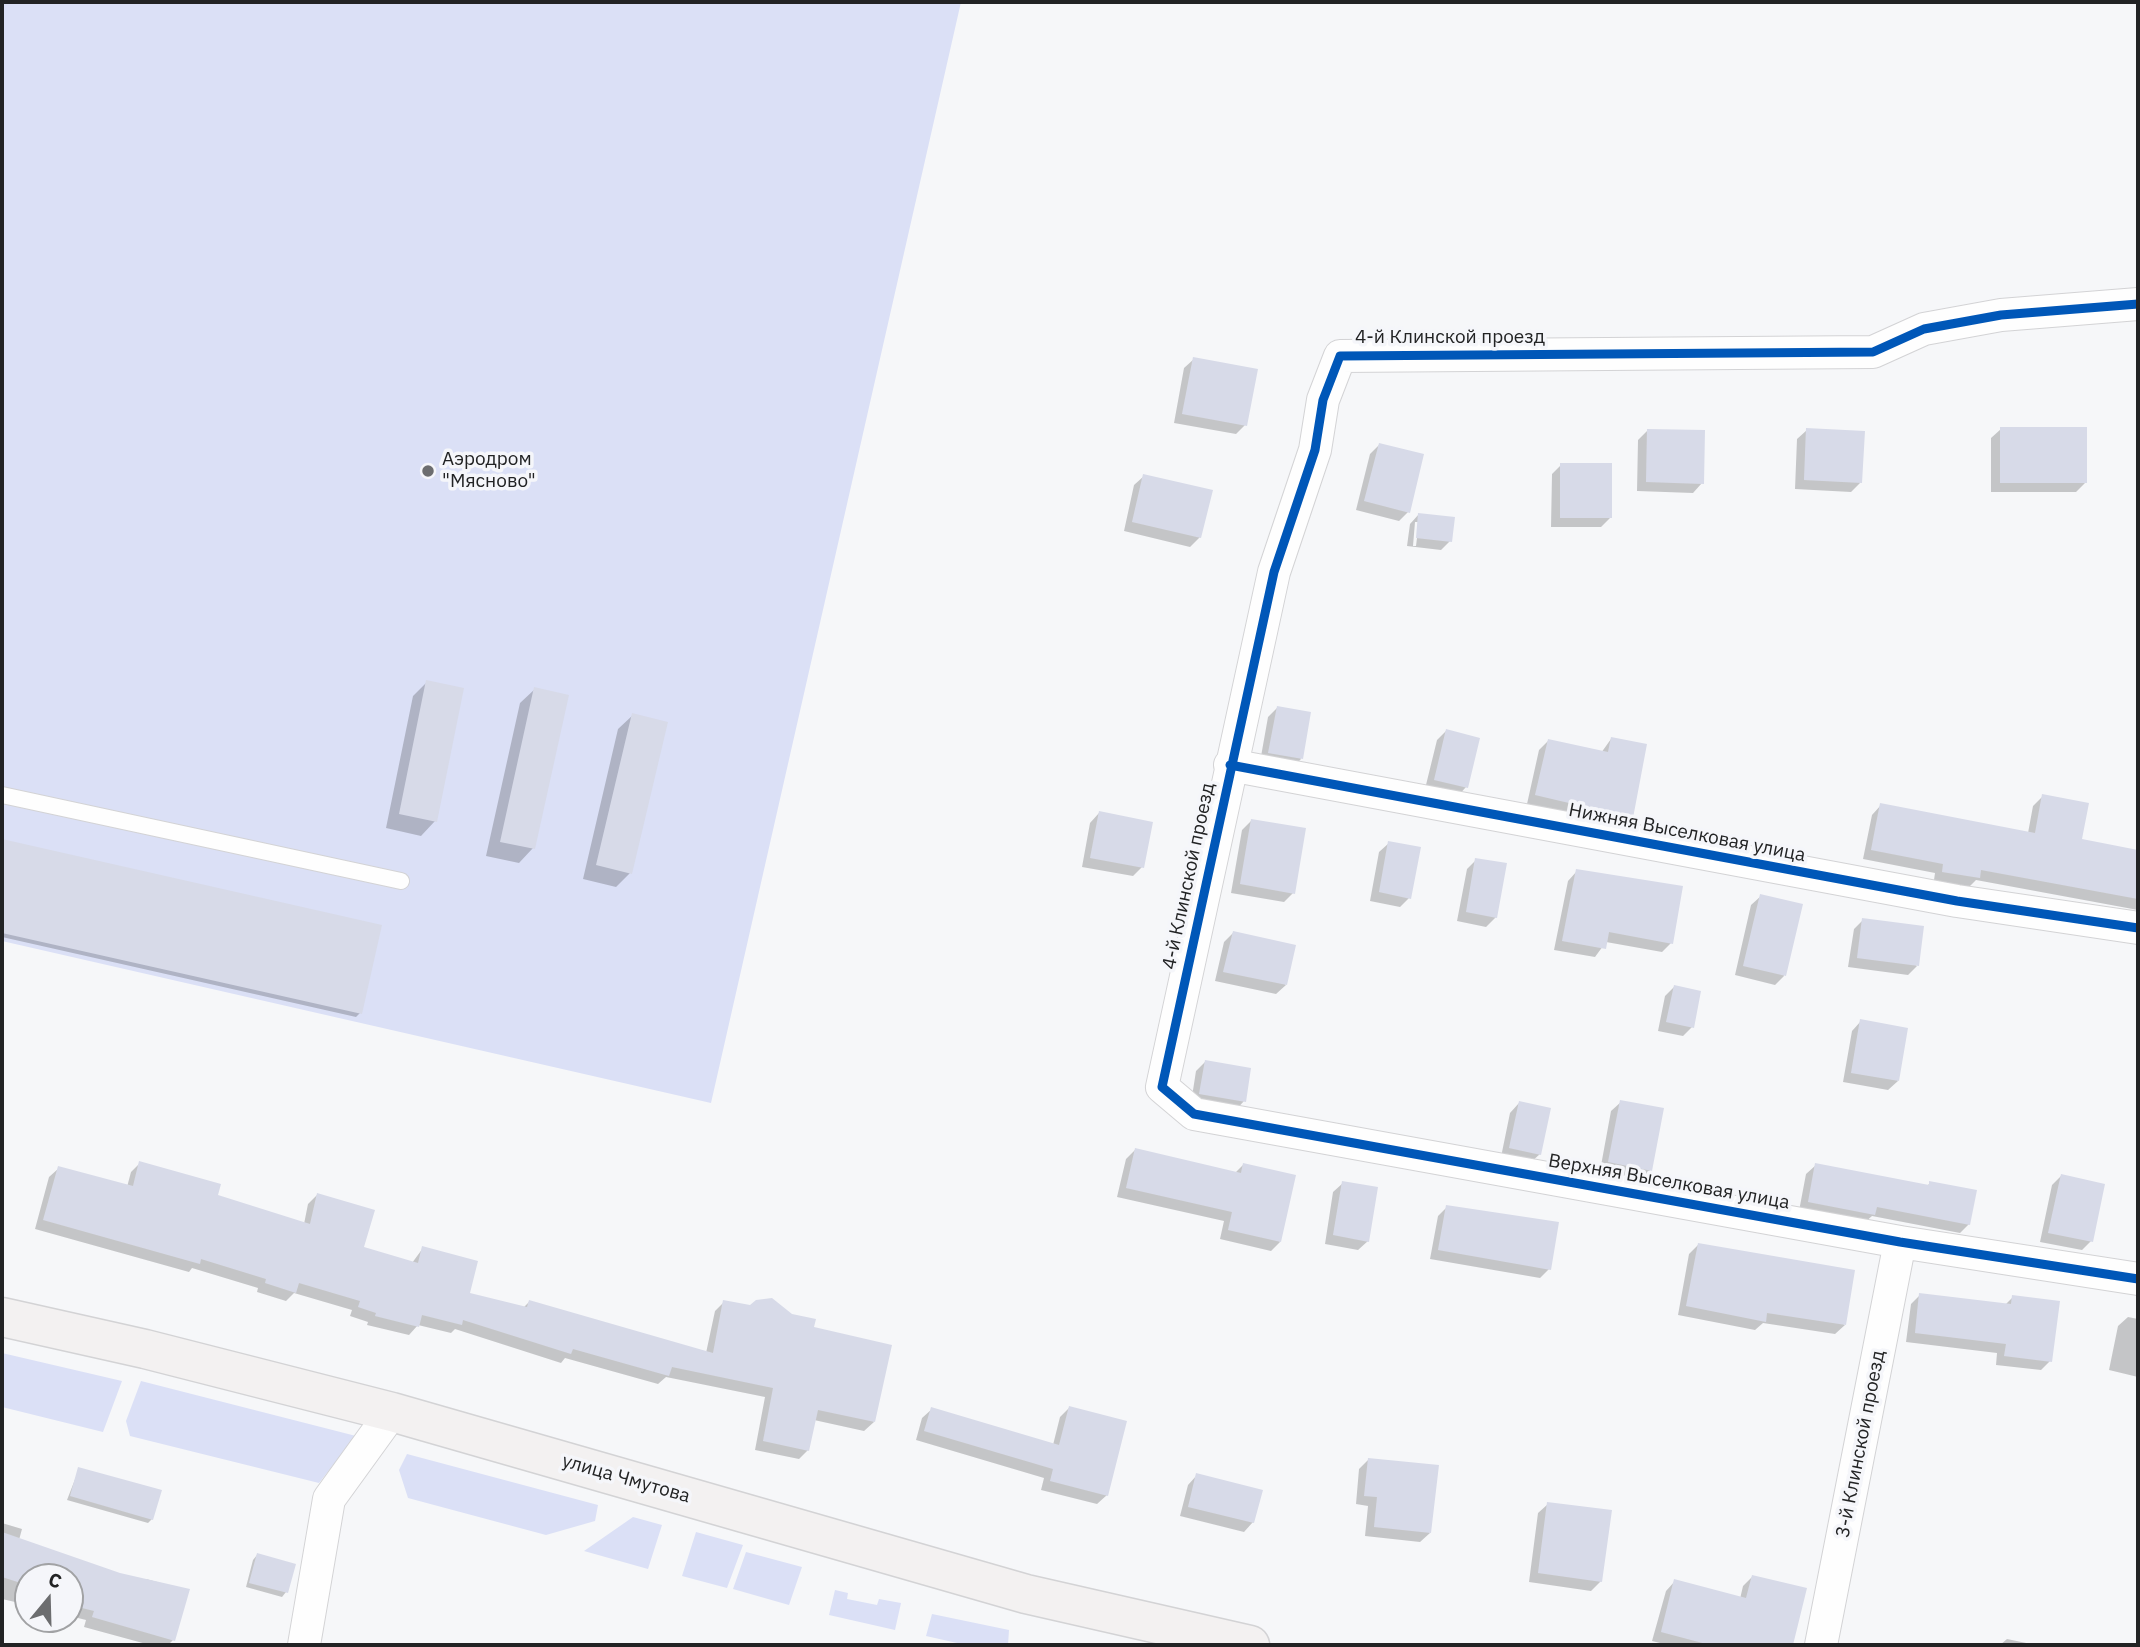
<!DOCTYPE html>
<meta charset="utf-8">
<style>
body{margin:0}
#map{position:relative;width:2140px;height:1647px;overflow:hidden;background:#f6f7f9;font-family:"IBM Plex Sans",sans-serif}
canvas{display:block}
.frame{position:absolute;inset:0;border:4px solid #222324;pointer-events:none}
.north{position:absolute;left:14px;top:1563px;width:70px;height:70px;box-sizing:border-box;background:#f5f6fa;border:2px solid #a1a2a4;border-radius:50%;rotate:19deg;font-size:19px;font-weight:700;line-height:28px;text-align:center;color:#222324}
.north::after{content:'';display:block;margin:auto;width:24px;height:32px;background:#6c6d6f;clip-path:polygon(50% 0,100% 100%,50% 72%,0 100%)}
</style>
<div id="map">
<canvas width="2140" height="1647"></canvas>
<div class="frame"></div>
<div class="north">С</div>
</div>
<script>
const c = document.querySelector('canvas').getContext('2d');
c.lineJoin = 'round';
function paint(path, color) { c.fillStyle = color; c.fill(path, 'evenodd'); }
function strokePath(path, color, width, dash) { c.strokeStyle = color; c.lineWidth = width; c.lineCap = dash ? 'butt' : 'round'; c.setLineDash(dash || []); c.stroke(path); }
function drawText(font, color, halo, rows, align = 'center') {
  c.font = font + ' "IBM Plex Sans",sans-serif'; c.lineWidth = 7; c.setLineDash([]); c.textBaseline = 'middle'; c.strokeStyle = halo; c.fillStyle = color; for (const [text, x, y, turn = 0] of rows) {
    c.save(); c.translate(x, y); c.rotate((+turn || 0) * Math.PI / 180); c.textAlign = isNaN(turn) ? turn : align; if (halo) c.strokeText(text, 0, 0); c.fillText(text, 0, 0); c.restore();
  }
}
paint(new Path2D(`
 M2,2H961L711,1103L2,941Z
 M2,1353L122,1381L103,1432L2,1407Z
 M141,1381L356,1436L319,1483L130,1436L126,1421Z
 M407,1454L598,1505L595,1521L546,1535L408,1498L399,1470Z
 M633,1517L662,1525L648,1569L584,1551Z
 M696,1532L743,1545L727,1588L682,1576Z
 M746,1552L802,1567L789,1605L733,1589Z
 M835,1590L848,1593L847,1599L877,1605L879,1599L901,1603L895,1630L829,1615Z
 M932,1614L1009,1630L1008,1645H966L926,1636Z`), '#dbe0f6');
paint(new Path2D(`
 M1194,359L1245,425L1236,434L1174,423L1184,368Z
 M2001,429L2085,483L2076,492H1991V438Z
 M1648,430L1702,483L1693,493L1637,491L1638,440Z
 M1807,430L1861,482L1851,492L1795,489L1797,439Z
 M1379,445L1408,512L1399,521L1356,510L1370,454Z
 M1561,465L1610,518L1601,527H1551L1552,474Z
 M1144,476L1200,537L1190,547L1124,531L1134,485Z
 M1419,514L1450,541L1441,550L1407,546L1410,524ZM1415,522H1419L1416,546H1413Z
 M427,682L435,821L421,836L386,828L413,696Z
 M535,689L533,848L519,863L486,856L520,703Z
 M1277,708L1301,759L1292,768L1260,762L1268,717Z
 M633,715L630,873L616,887L583,879L618,729Z
 M1446,731L1466,787L1457,797L1425,789L1437,740Z
 M1611,739L1632,817L1622,826L1527,804L1539,750L1548,741L1601,753Z
 M2043,796L2080,840L2138,852V910L1976,880L1969,887L1934,880L1935,873L1863,859L1872,815L1881,805L2028,833L2033,806Z
 M1099,813L1142,867L1133,876L1082,867L1090,823Z
 M1251,821L1293,893L1284,902L1231,893L1242,830Z
 M2,841L380,926L360,1013L356,1017L2,937Z
 M1389,843L1409,898L1400,907L1370,901L1379,852Z
 M1476,860L1496,917L1486,927L1457,921L1467,869Z
 M1577,871L1671,943L1662,952L1606,942L1595,957L1554,950L1568,881Z
 M1761,896L1784,976L1775,985L1735,975L1751,905Z
 M1863,920L1917,966L1908,975L1848,967L1854,929Z
 M1233,933L1286,985L1276,994L1215,981L1224,942Z
 M1674,987L1692,1027L1683,1036L1658,1031L1665,996Z
 M1861,1021L1898,1081L1888,1090L1843,1082L1852,1031Z
 M1205,1062L1244,1101L1235,1111L1191,1103L1196,1071Z
 M1621,1102L1651,1170L1641,1179L1600,1171L1611,1111Z
 M1519,1103L1540,1154L1530,1163L1501,1157L1510,1113Z
 M1135,1150L1235,1173L1243,1165L1280,1242L1271,1251L1220,1239L1224,1221L1117,1197L1126,1159Z
 M140,1163L216,1197L304,1224L308,1204L317,1195L362,1248L412,1263L423,1248L468,1295L523,1308L529,1302L706,1353L715,1311L724,1302L791,1316L812,1329L874,1422L864,1431L814,1420L808,1450L799,1459L755,1450L765,1397L666,1377L658,1384L565,1358L561,1363L455,1329L451,1333L418,1325L409,1335L367,1325L368,1322L350,1316L352,1310L294,1293L286,1301L257,1292L258,1288L192,1268L189,1272L35,1229L49,1177L59,1168L127,1187L131,1172Z
 M1816,1165L1926,1187L1930,1183L1969,1224L1960,1233L1872,1216L1864,1223L1799,1211L1806,1174Z
 M2061,1176L2091,1241L2082,1250L2040,1242L2052,1185Z
 M1343,1183L1368,1241L1358,1250L1325,1244L1333,1192Z
 M1447,1207L1549,1269L1540,1278L1430,1259L1438,1216Z
 M1698,1245L1845,1325L1835,1334L1763,1323L1755,1330L1678,1315L1689,1254Z
 M1920,1295L2005,1305L2013,1297L2050,1361L2041,1370L1996,1365L1997,1353L1906,1342L1911,1304Z
 M2128,1317L2138,1319V1377L2109,1370L2118,1326Z
 M1069,1408L1107,1495L1097,1504L1041,1490L1044,1478L916,1440L922,1418L932,1409L1053,1445L1060,1417Z
 M1369,1459L1430,1533L1420,1542L1365,1536L1368,1506L1356,1504L1359,1469Z
 M79,1469L152,1519L148,1523L67,1500Z
 M1197,1475L1253,1522L1244,1532L1180,1516L1188,1485Z
 M1548,1504L1601,1581L1591,1591L1529,1582L1538,1513Z
 M2,1523L22,1529L19,1540L144,1582L146,1579L187,1590L173,1640L168,1645H150L84,1627L86,1620L70,1616V1577H28V1605L2,1599Z
 M257,1555L286,1592L282,1597L246,1587L253,1560Z
 M1752,1577L1805,1590L1791,1645H1668L1652,1641L1666,1591L1675,1581L1740,1599L1743,1586Z
 M2007,1639L2036,1645H2000Z`), '#0003');
paint(new Path2D(`
 M1193,357L1258,369L1247,426L1182,414Z
 M2000,427H2087V483H2000Z
 M1806,428L1865,431L1862,483L1804,480Z
 M1647,429L1705,430L1704,484L1646,482Z
 M1379,443L1424,454L1410,513L1364,501Z
 M1560,463H1612V518H1560Z
 M1143,474L1213,490L1201,538L1132,522Z
 M1418,513L1455,517L1452,542L1416,538Z
 M426,680L464,688L437,822L399,814Z
 M534,687L569,695L535,849L500,842Z
 M1277,706L1311,712L1303,759L1268,753Z
 M632,713L668,722L632,874L596,865Z
 M1446,729L1480,738L1468,788L1434,780Z
 M1611,737L1647,744L1633,818L1535,795L1548,739L1608,752Z
 M2042,794L2089,803L2082,839L2138,850V899L1981,870L1980,878L1942,872L1943,864L1871,850L1880,803L2035,833Z
 M1099,811L1153,822L1144,868L1090,858Z
 M1251,819L1306,828L1295,894L1240,884Z
 M2,839L382,925L362,1014L2,933Z
 M1388,841L1421,847L1411,899L1379,892Z
 M1475,858L1507,863L1497,918L1466,912Z
 M1576,869L1683,886L1673,944L1609,932L1606,949L1562,941Z
 M1760,894L1803,904L1786,976L1743,966Z
 M1862,918L1924,926L1919,966L1857,958Z
 M1233,931L1296,945L1287,985L1223,972Z
 M1674,985L1701,991L1694,1028L1666,1022Z
 M1860,1019L1908,1028L1899,1081L1851,1073Z
 M1205,1060L1251,1068L1246,1102L1199,1094Z
 M1620,1100L1664,1108L1652,1171L1608,1162Z
 M1519,1101L1551,1108L1541,1155L1509,1148Z
 M1135,1148L1241,1173L1243,1163L1296,1175L1281,1242L1228,1230L1232,1212L1126,1188Z
 M139,1161L221,1184L218,1195L310,1224L317,1193L375,1210L364,1247L418,1263L422,1246L478,1261L470,1293L527,1307L529,1300L713,1353L723,1300L750,1305L756,1300L772,1298L792,1314L816,1319L814,1327L892,1345L875,1422L818,1410L809,1451L763,1441L773,1388L672,1367L669,1376L573,1349L571,1354L463,1320L462,1325L422,1315L419,1327L375,1316L376,1313L358,1307L360,1301L299,1283L296,1293L265,1283L266,1279L201,1259L200,1264L43,1220L58,1166L133,1186Z
 M1815,1163L1929,1185V1181L1977,1190L1970,1225L1877,1207L1875,1215L1808,1202Z
 M2061,1174L2105,1184L2093,1242L2048,1233Z
 M1342,1181L1378,1187L1369,1242L1333,1235Z
 M1446,1205L1559,1222L1551,1270L1438,1250Z
 M1698,1243L1855,1270L1846,1325L1767,1313L1766,1322L1686,1306Z
 M1919,1293L2011,1304L2012,1295L2060,1301L2052,1362L2004,1356L2006,1344L1915,1333Z
 M1069,1406L1127,1421L1108,1496L1050,1481L1053,1469L924,1431L931,1407L1059,1445Z
 M1368,1458L1439,1465L1431,1533L1374,1527L1377,1497L1364,1496Z
 M78,1467L162,1490L153,1520L70,1496Z
 M1196,1473L1263,1490L1254,1523L1188,1507Z
 M1547,1502L1612,1510L1602,1582L1538,1573Z
 M2,1532L120,1573L190,1589L175,1641L92,1617L94,1611L70,1605V1577H26L24,1584L2,1577Z
 M257,1553L296,1564L288,1593L249,1583Z
 M1752,1575L1807,1588L1793,1645H1710L1661,1632L1674,1579L1746,1598Z`), '#d7dae8');
const lane = new Path2D(`
 M2,795L401,881`);
const street = new Path2D(`
 M2138,304L2001,315L1924,329L1873,352L1340,356L1323,400L1315,450L1274,572L1162,1087L1194,1114L1900,1242L2138,1279
 M1230,765L1957,901L2138,928
 M304,1645L329,1499L392,1412
 M1821,1645L1900,1242`);
const secondary = new Path2D(`
 M2,1317L145,1349L392,1412L1026,1594L1250,1645`);
strokePath(lane, '#d3d3d5', 18);
strokePath(street, '#d3d3d5', 34);
strokePath(secondary, '#d3d3d5', 41);
strokePath(lane, '#fefefe', 16);
strokePath(street, '#fefefe', 32);
strokePath(secondary, '#f3f1f1', 38);
strokePath(new Path2D(`
 M2138,304L2001,315L1924,329L1873,352L1340,356L1323,400L1315,450L1274,572L1162,1087L1194,1114L1900,1242L2138,1279
 M1230,765L1957,901L2138,928`), '#0057b8', 9);
for (const [x, y, r, color] of [
 [428,471,7,"#6c6d6f"]
]) { const dot = new Path2D(); dot.arc(x, y, r, 0, 2 * Math.PI); c.fillStyle = color; c.fill(dot); strokePath(dot, '#f5f6fa', 2.5); }
drawText('19px', '#222324', '#f5f6fa', [
 ["4-й Клинской проезд",1450,338],
 ["Нижняя Выселковая улица",1687,833,11],
 ["4-й Клинской проезд",1189,876,-78],
 ["Верхняя Выселковая улица",1669,1182,10],
 ["3-й Клинской проезд",1861,1444,-79],
 ["улица Чмутова",626,1479,16]
]);
drawText('19px', '#222324', '#f5f6fa', [
 ["Аэродром",442,460],
 ["\"Мясново\"",442,482]
], 'left');
</script>
